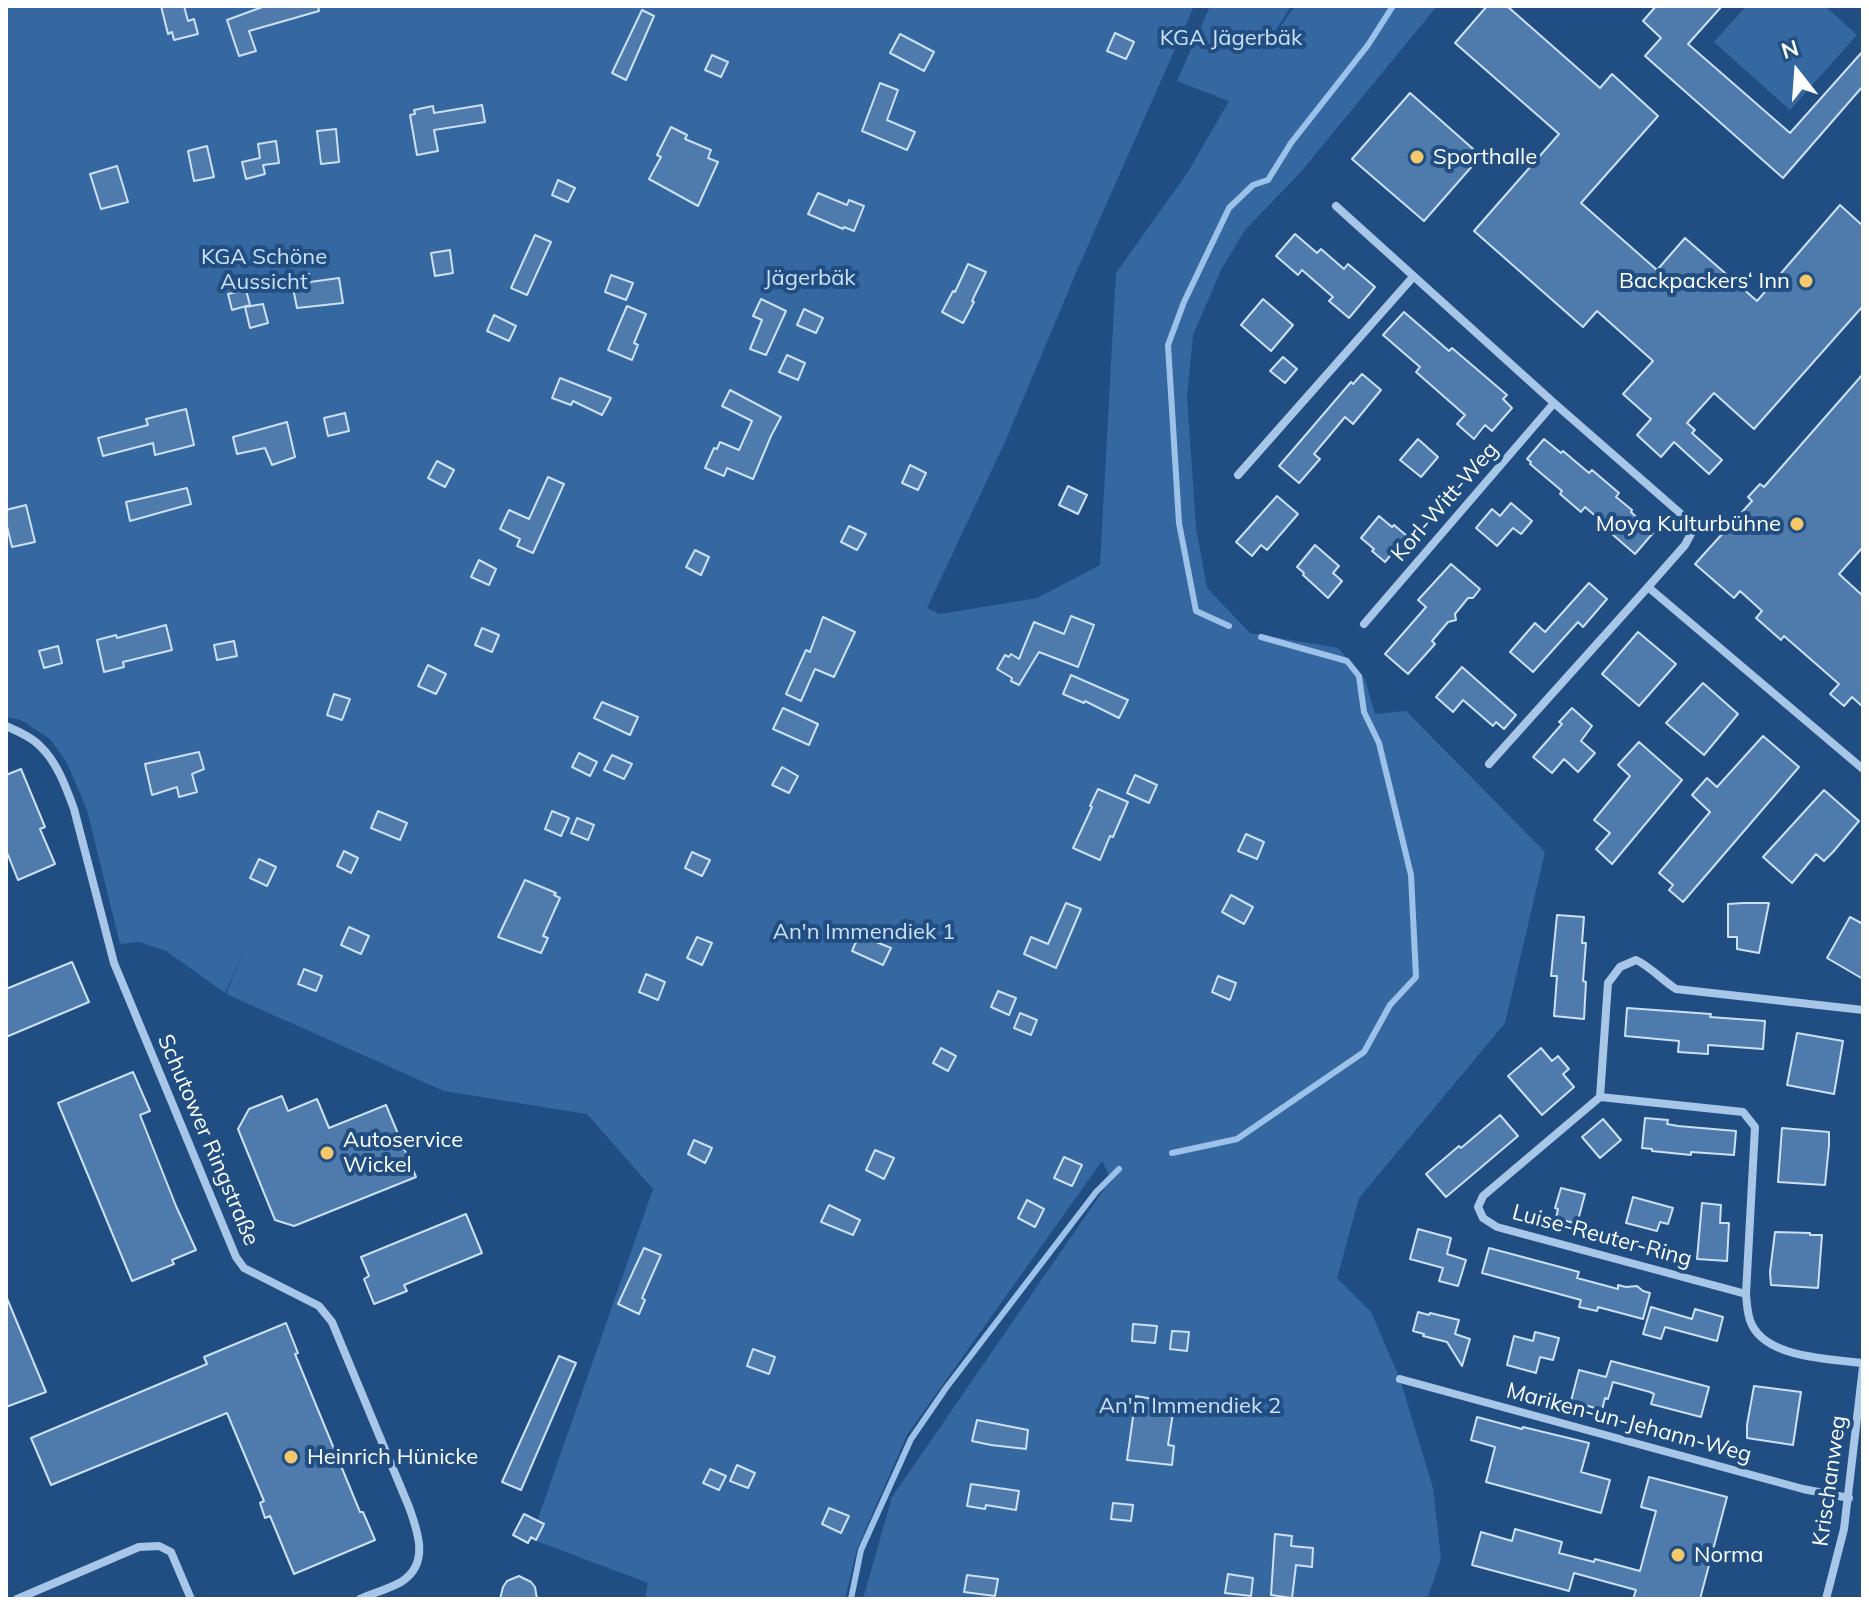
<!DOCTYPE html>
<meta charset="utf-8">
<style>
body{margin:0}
#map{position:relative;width:1869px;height:1605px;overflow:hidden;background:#214e82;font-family:Mulish,sans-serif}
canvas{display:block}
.frame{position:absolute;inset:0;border:8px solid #fff;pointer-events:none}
.north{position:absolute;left:1757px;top:32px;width:80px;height:80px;-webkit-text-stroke:6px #214e82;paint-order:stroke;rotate:343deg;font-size:22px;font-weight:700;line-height:32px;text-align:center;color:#fff}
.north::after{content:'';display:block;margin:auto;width:28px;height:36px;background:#fff;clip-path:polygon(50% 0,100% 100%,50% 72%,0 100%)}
</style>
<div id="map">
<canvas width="1869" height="1605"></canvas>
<div class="frame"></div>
<div class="north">N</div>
</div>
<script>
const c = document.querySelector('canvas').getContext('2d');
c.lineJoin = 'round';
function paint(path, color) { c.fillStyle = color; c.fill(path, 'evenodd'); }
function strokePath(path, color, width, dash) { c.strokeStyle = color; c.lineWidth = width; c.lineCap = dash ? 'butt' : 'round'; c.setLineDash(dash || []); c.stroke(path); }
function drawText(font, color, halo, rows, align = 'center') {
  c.font = font + ' Mulish,sans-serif'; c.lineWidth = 8; c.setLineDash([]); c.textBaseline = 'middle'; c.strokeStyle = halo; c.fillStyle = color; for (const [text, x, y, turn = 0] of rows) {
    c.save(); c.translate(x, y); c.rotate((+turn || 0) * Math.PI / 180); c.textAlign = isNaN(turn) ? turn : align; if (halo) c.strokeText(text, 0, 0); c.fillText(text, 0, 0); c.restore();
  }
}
paint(new Path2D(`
 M6,6H1194L1075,275L1005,442L927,608L940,614L1037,598L1100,565L1116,273L1188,172L1229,101L1177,81L1210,6H1291L1257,60L1295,6H1437L1300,173L1245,230L1221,270L1193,335L1187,397L1196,528L1207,588L1250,633L1338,648L1365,679L1375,714L1406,711L1545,852L1505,1023L1359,1198L1337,1278L1371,1312L1400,1379L1433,1488L1441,1559L1427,1599H863L892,1497L1111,1179L1102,1161L907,1435L857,1549L845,1599H645L648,1583L531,1539L653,1189L587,1114L444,1091L226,994L244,950L225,993L166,951L139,942L120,944L87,810L67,763L50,739L21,720L6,717Z
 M1746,6H1825L1857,35L1790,110L1714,42Z`), '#3568a0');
strokePath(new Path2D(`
 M1229,626L1196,611L1179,523L1168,345L1184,302L1229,208L1253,185L1268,180L1291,143L1368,45L1393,6
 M1172,1153L1237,1139L1364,1052L1390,1005L1416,977L1411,875L1379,743L1364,712L1359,676L1347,661L1261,637
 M851,1599L861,1550L911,1439L946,1388L1096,1192L1119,1169`), '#9cc2e9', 6);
const building = new Path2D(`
 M161,6H184L188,21L194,19L198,34L174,40L172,32L168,34Z
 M265,6H318L319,11L249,31L256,51L239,56L227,20Z
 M1487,6H1507L1600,88L1612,74L1658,116L1581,203L1657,270L1685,238L1757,301L1840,205L1863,226V306L1754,429L1714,393L1687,423L1695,430L1692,433L1722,460L1709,474L1674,442L1661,457L1637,435L1651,419L1623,394L1653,361L1597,311L1583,327L1474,231L1559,134L1455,43Z
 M1656,6H1722L1688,44L1790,133L1863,51V86L1783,178L1645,56L1661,38L1643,21Z
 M642,10L654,16L626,80L612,73Z
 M1115,33L1134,42L1126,59L1107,51Z
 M900,34L934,52L924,71L890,53Z
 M712,55L728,62L721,77L705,70Z
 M880,83L898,90L887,120L915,132L907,150L862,131Z
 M1410,93L1481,156L1424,221L1352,159Z
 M482,105L485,122L434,130L438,151L417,155L410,115L415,114L414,110L433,106L434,113Z
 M671,127L687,135L685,139L711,150L708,158L718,162L698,206L649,179L661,157L657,155Z
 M336,129L339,162L321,164L317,131Z
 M276,141L279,163L263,165L265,174L246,179L242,162L260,158L258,144Z
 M207,146L214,177L194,181L188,151Z
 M117,166L128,202L101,209L90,174Z
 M558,180L575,188L568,202L552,195Z
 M818,193L847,205L849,200L864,206L854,231L844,227L843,229L808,214Z
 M1295,234L1317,253L1321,249L1344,269L1348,264L1375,287L1349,318L1329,301L1333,297L1302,270L1298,275L1276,256Z
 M535,235L551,242L527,295L511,288Z
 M450,250L453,273L435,276L431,253Z
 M968,264L986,272L972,301L974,302L963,323L942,312L953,291L955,292Z
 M309,274L310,282L339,278L343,303L297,308L291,278Z
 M611,275L633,283L626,300L605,292Z
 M246,290L250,305L232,310L228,294Z
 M761,299L786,311L766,355L750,349L762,320L753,316Z
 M1263,299L1293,325L1271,351L1241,325Z
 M263,304L268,323L250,328L245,307Z
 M627,306L646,314L634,343L638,345L632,360L608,350Z
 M804,309L823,318L816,333L797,325Z
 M1404,312L1449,351L1452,348L1507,395L1503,399L1512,408L1492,431L1485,425L1474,439L1457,424L1465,415L1416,372L1420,367L1383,335Z
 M494,315L516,326L509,341L487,331Z
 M787,355L805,363L798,380L779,372Z
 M1283,357L1297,369L1285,383L1270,371Z
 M1362,374L1381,390L1353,424L1345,417L1314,454L1320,459L1299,483L1279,466L1351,382L1353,384Z
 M1863,374V547L1839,574L1863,596V707L1852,697L1844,706L1830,694L1839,684L1784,636L1781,640L1756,618L1762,611L1740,591L1734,598L1695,564L1752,501L1748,497L1760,484L1764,487Z
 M560,378L611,398L602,415L573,401L571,405L552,398Z
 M730,390L781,417L771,436L753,479L727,468L724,476L705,468L714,448L717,449L720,442L739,450L752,421L722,406Z
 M186,409L194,445L155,455L153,443L103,456L98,438L148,425L146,419Z
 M345,413L349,431L328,436L324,418Z
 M287,422L295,457L272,465L265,448L237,454L233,437Z
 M1418,439L1438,457L1421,477L1400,460Z
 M1544,439L1561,453L1563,451L1589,473L1592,470L1619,493L1616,497L1632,510L1631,512L1653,533L1635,554L1612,534L1614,532L1585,507L1581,512L1560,494L1562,491L1530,464L1531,462L1527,459Z
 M437,461L454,470L445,487L428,478Z
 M910,465L926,473L918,490L902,483Z
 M548,477L564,484L533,553L517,546L520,539L500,529L509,510L529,519Z
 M1068,486L1087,495L1078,514L1059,505Z
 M187,488L191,504L130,521L126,502Z
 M1277,496L1298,514L1267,550L1261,545L1252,556L1236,542Z
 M1511,503L1532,521L1521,534L1513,528L1497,546L1476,528L1492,509L1500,516Z
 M26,505L35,542L12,547L6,522V510Z
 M1379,516L1392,527L1394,525L1407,536L1385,562L1372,551L1374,549L1361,538Z
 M849,526L866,534L857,550L841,542Z
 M1315,545L1339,566L1333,573L1342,581L1328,598L1303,575L1304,573L1297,567Z
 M695,550L709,557L701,575L686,567Z
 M479,560L496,569L489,585L471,577Z
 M1451,564L1480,589L1473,598H1468L1455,614L1456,620L1448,622L1432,641L1435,644L1408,674L1385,654L1426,607L1418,600Z
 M1589,583L1607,599L1583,627L1578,622L1533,672L1510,652L1535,623L1545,632Z
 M1071,616L1094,625L1078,667L1039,652L1019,685L1011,681L1012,678L997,669L1005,655L1009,657L1011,654L1019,659L1034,622L1064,634Z
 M823,617L855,632L834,677L815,669L801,701L786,694L806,650L810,652Z
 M166,625L172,650L123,662L124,667L104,672L97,640L116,635L117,638Z
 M482,628L499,635L492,652L475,645Z
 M1638,632L1676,664L1639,706L1602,674Z
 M234,641L237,656L217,660L214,645Z
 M58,646L62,663L44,668L39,651Z
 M428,665L446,674L436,694L418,686Z
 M1462,667L1516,715L1504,729L1496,722L1493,726L1463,700L1453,712L1436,697Z
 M1071,675L1128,700L1119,718L1085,701L1084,703L1063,694Z
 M1703,683L1738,714L1704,755L1666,723Z
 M334,694L350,699L342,720L327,715Z
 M602,702L638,717L630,735L594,718Z
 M783,708L818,724L809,745L773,729Z
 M1572,708L1592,726L1581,741L1595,753L1578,772L1564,759L1552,773L1533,757L1562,724L1559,722Z
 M1763,736L1799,767L1683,902L1669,890L1673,885L1659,873L1710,812L1692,795L1707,778L1717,787Z
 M1639,742L1682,780L1612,864L1596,849L1610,833L1594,820L1630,776L1618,765Z
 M199,752L204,769L192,774L197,792L179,797L177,787L152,795L145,764Z
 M579,753L597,762L590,776L572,767Z
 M612,755L632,764L624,779L604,770Z
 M782,767L798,776L789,793L772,785Z
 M21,769L45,827L40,829L55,864L18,880L6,850V775Z
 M1135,775L1157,785L1149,803L1127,793Z
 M1098,789L1128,802L1113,837L1110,836L1100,860L1073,848L1092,807L1090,806Z
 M1824,790L1859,821L1833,852L1824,861L1816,854L1792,883L1763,857Z
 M378,811L407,823L400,840L371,828Z
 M552,811L569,818L561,836L545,829Z
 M577,818L594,825L588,840L571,833Z
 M1246,834L1264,842L1257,859L1238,851Z
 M344,851L358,858L351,873L337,866Z
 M692,852L710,860L702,876L685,868Z
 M259,859L276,867L267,886L250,878Z
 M525,880L556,893L554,895L560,898L543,936L548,938L541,953L498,937Z
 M1231,895L1253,907L1244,924L1222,912Z
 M1066,903L1081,909L1056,968L1024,954L1031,937L1048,944Z
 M1743,903H1769L1759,953L1737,949V937H1728V904Z
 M1557,915L1584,917L1582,943H1586L1583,981L1586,982L1584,1019L1554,1016L1557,976H1551Z
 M1850,917L1863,924V979L1827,958Z
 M349,927L369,936L361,954L341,945Z
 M859,935L891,948L883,965L852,951Z
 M697,937L712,943L702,965L687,958Z
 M72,962L89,1002L6,1037V989Z
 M304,969L322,976L316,991L298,984Z
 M646,974L665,982L658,1000L639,992Z
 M1218,976L1236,983L1230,1000L1212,992Z
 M998,991L1016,998L1009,1015L991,1007Z
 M1627,1008L1711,1014L1710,1017L1765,1021L1763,1049L1708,1045V1054L1678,1052L1679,1041L1625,1036Z
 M1020,1013L1037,1020L1031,1035L1014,1028Z
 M1797,1033L1843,1041L1834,1094L1787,1085Z
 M941,1048L956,1056L948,1071L933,1063Z
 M1541,1048L1552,1061L1558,1056L1569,1069L1563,1074L1574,1087L1542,1115L1508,1076Z
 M133,1072L150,1111L140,1115L176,1206L196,1250L172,1260L174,1264L132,1281L58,1103Z
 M282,1096L288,1111L317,1099L329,1128L386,1105L416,1177L294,1226L275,1220L238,1129L249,1109Z
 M1500,1115L1518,1136L1446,1197L1426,1174L1459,1146L1461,1148Z
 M1645,1118L1668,1120L1667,1124L1678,1126L1736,1131L1734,1155L1691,1152V1155L1652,1151V1149L1642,1148Z
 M1603,1119L1621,1140L1600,1158L1582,1137Z
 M1782,1128L1829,1132V1145L1825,1185L1778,1182Z
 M694,1140L712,1148L705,1163L688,1154Z
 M875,1150L894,1158L884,1179L866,1170Z
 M1064,1157L1082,1165L1072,1186L1054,1178Z
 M1561,1188L1585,1194L1577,1224L1556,1218L1558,1209L1555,1208Z
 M1633,1197L1673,1208L1668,1224L1660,1222L1657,1231L1626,1223Z
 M1027,1200L1044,1209L1035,1227L1018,1218Z
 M1702,1203L1721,1205L1720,1223H1729L1727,1261L1697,1259Z
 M829,1205L860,1220L853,1235L821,1222Z
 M466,1214L482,1253L404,1285L407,1291L374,1304L364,1279L369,1276L361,1257Z
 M1418,1229L1451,1238L1447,1254L1466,1260L1458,1286L1439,1281L1443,1268L1410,1259Z
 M1775,1232L1810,1233V1235H1822L1818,1288L1771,1285L1770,1272Z
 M644,1248L661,1255L642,1298L645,1300L639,1314L618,1304Z
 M1489,1248L1579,1272L1577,1278L1618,1289V1285L1626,1287L1637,1286L1643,1291L1650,1293L1643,1319L1598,1307L1597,1311L1579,1307L1581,1300L1482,1273Z
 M6,1296L46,1392L6,1407Z
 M1651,1307L1692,1319L1695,1309L1723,1317L1717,1341L1665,1327L1661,1339L1643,1334Z
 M1418,1312L1429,1315L1430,1313L1459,1320L1455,1334L1470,1339L1462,1366L1447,1342L1423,1336L1424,1334L1413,1331Z
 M286,1323L298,1353L295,1354L360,1512H363L375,1540L294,1574L270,1516L265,1518L260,1503L264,1501L227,1413L51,1485L31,1438L207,1364L204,1357Z
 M1133,1324L1157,1326L1155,1343L1132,1341Z
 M1172,1331L1189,1332L1187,1351L1170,1349Z
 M1535,1332L1559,1338L1553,1360L1540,1357L1536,1373L1507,1365L1514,1336L1533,1341Z
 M753,1349L775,1357L769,1374L747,1366Z
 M559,1356L576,1363L521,1490L502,1482Z
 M1611,1361L1709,1387L1701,1417L1651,1404L1654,1394L1650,1392L1613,1382L1608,1399L1605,1398L1602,1410L1571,1401L1579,1370L1606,1377Z
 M1754,1386L1801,1392L1793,1445L1747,1438V1425Z
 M1136,1396L1153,1399V1404L1174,1406L1168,1445L1174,1446L1172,1465L1127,1460Z
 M1477,1417L1522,1429L1523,1427L1589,1443L1581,1472L1610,1480L1601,1513L1486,1482L1495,1447L1471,1440Z
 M977,1420L1028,1430L1026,1449L991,1445L972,1441Z
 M737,1465L755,1473L748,1488L730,1481Z
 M710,1469L726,1476L719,1490L703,1483Z
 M1649,1477L1727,1497L1700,1599H1633L1636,1590L1574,1573L1569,1591L1472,1565L1481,1532L1512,1541L1515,1529L1562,1542L1559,1553L1594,1562L1595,1559L1640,1571L1656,1511L1641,1507Z
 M971,1484L1019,1491L1016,1510L986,1505L985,1509L967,1506Z
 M1113,1503L1133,1505L1131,1521L1111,1519Z
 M829,1508L849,1516L841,1533L822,1524Z
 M524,1514L544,1524L536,1540L531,1537L528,1543L513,1535Z
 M1275,1534L1292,1536L1291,1546L1313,1548L1312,1567L1296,1565L1292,1598L1271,1595Z
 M1228,1574L1253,1578L1251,1596L1225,1593Z
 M967,1575L998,1579L995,1596L964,1592Z
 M519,1576L531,1582L535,1587L537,1599H500L503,1587L507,1581Z`);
paint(building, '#4e7bac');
strokePath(building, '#cce0f6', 2);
strokePath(new Path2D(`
 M1336,206L1554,403L1688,520L1693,530L1685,545L1648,587L1863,769
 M1238,475L1413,277
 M1364,624L1554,403
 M6,726C17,731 32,737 40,746C57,762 66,787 74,809L114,963L236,1257L244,1268L319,1306L332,1322L409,1507C418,1532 430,1564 401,1582C389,1589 373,1593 360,1599
 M1489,764L1648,587
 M1863,1010L1676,989C1662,980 1651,967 1636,960L1620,967L1608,983L1600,1097L1483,1196L1478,1207L1483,1218L1497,1227L1746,1294C1747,1304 1747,1316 1752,1325C1768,1358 1830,1359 1863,1363
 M1600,1097L1743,1112L1755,1127L1746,1294
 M1400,1379L1803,1489L1849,1498
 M17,1599L139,1547L159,1546L171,1552L191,1599
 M1826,1599L1844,1529L1863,1367`), '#a8c7e8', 8);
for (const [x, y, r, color] of [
 [1417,157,8,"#f5c869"],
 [1806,281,8,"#f5c869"],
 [1797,524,8,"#f5c869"],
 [327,1153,8,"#f5c869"],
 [291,1457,8,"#f5c869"],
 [1678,1555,8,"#f5c869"]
]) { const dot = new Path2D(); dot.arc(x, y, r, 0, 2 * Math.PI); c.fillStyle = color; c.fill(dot); strokePath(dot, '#214e82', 3); }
drawText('22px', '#cce0f6', '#214e82', [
 ["KGA Jägerbäk",1231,38],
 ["KGA Schöne",264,257],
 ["Aussicht",264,282],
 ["Jägerbäk",810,278],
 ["An'n Immendiek 1",864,932],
 ["An'n Immendiek 2",1190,1406]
]);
drawText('22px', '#fff', '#214e82', [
 ["Sporthalle",1433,157],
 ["Backpackers‘ Inn",1790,281,"right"],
 ["Moya Kulturbühne",1781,524,"right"],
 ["Autoservice",343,1140],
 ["Wickel",343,1165],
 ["Heinrich Hünicke",307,1457],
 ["Norma",1694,1555]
], 'left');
drawText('22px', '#fff', '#214e82', [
 ["Korl-Witt-Weg",1445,502,-49],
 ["Schutower Ringstraße",208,1140,67],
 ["Luise-Reuter-Ring",1602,1236,15],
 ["Mariken-un-Jehann-Weg",1629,1423,15],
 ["Krischanweg",1830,1481,-82]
]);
</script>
